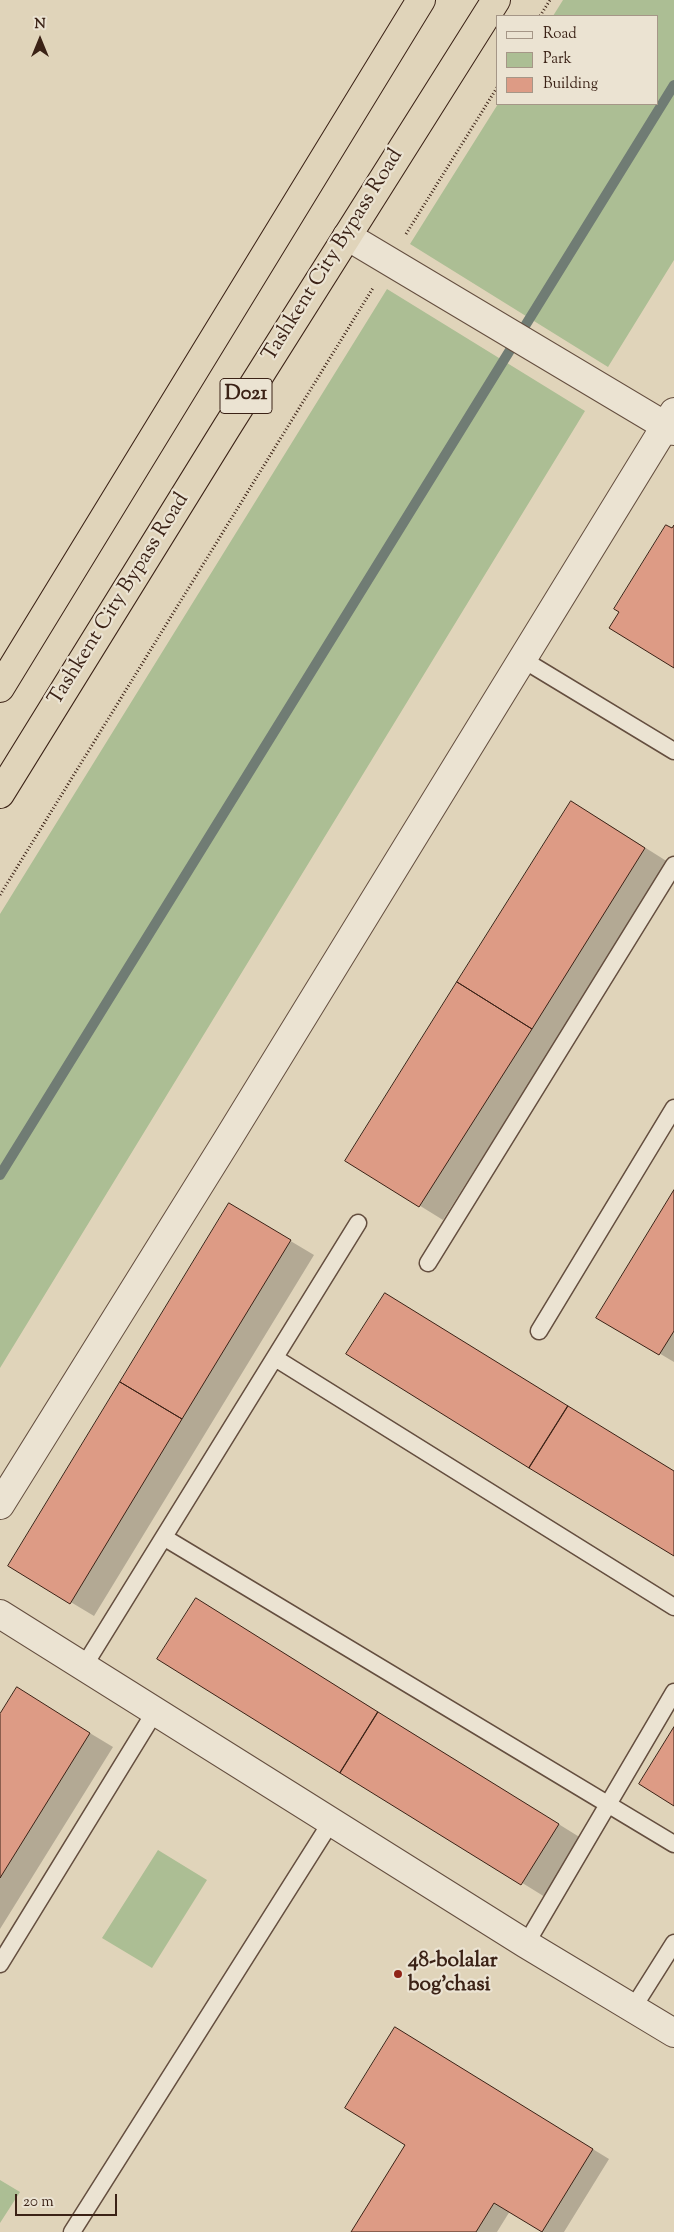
<!DOCTYPE html>
<style>
body{margin:0}
#map{position:relative;width:674px;height:2232px;overflow:hidden;background:#e0d4ba;font-family:"Sorts Mill Goudy",serif}
canvas{display:block}
.legend{position:absolute;left:496px;top:15px;width:162px;height:90px;box-sizing:border-box;background:#ebe3d2;border:1px solid #a59687;margin:0;padding:6px 9px;list-style:none;font-size:15px;color:#3b2216}
.legend li{display:flex;align-items:center;gap:10px;height:25px}
.legend b{width:25px;border:1px solid #a59687}
.north{position:absolute;left:15px;top:15px;width:50px;height:50px;-webkit-text-stroke:4px #ebe3d2;paint-order:stroke;rotate:0deg;font-size:14px;font-weight:700;line-height:20px;text-align:center;color:#3b2216}
.north::after{content:'';display:block;margin:auto;width:18px;height:22px;background:#3b2216;clip-path:polygon(50% 0,100% 100%,50% 72%,0 100%)}
.scale{position:absolute;left:15px;top:2194px;width:102px;height:22px;box-sizing:border-box;border:2px solid #3b2216;border-top:0;padding-left:6px;font-size:15px;line-height:18px;white-space:nowrap;color:#3b2216;-webkit-text-stroke:4px #ebe3d2;paint-order:stroke}
</style>
<div id="map">
<canvas width="674" height="2232"></canvas>
<ul class="legend">
<li><b style="height:6px;background:#ebe3d2"></b>Road</li>
<li><b style="height:14px;background:#acbe94"></b>Park</li>
<li><b style="height:14px;background:#dd9b85"></b>Building</li>
</ul>
<div class="north">N</div>
<div class="scale">20 m</div>
</div>
<script>
const c = document.querySelector('canvas').getContext('2d');
c.lineJoin = 'round';
function paint(path, color) { c.fillStyle = color; c.fill(path, 'evenodd'); }
function strokePath(path, color, width, dash) { c.strokeStyle = color; c.lineWidth = width; c.lineCap = dash ? 'butt' : 'round'; c.setLineDash(dash || []); c.stroke(path); }
function drawText(font, color, halo, rows, align = 'center') {
  c.font = font + ' "Sorts Mill Goudy",serif'; c.lineWidth = 4.5; c.setLineDash([]); c.textBaseline = 'middle'; c.strokeStyle = halo; c.fillStyle = color; for (const [text, x, y, turn = 0] of rows) {
    c.save(); c.translate(x, y); c.rotate((+turn || 0) * Math.PI / 180); c.textAlign = isNaN(turn) ? turn : align; if (halo) c.strokeText(text, 0, 0); c.fillText(text, 0, 0); c.restore();
  }
}
paint(new Path2D(`
 M563,0H674V260L608,367L410,244L498,104H658V16H553Z
 M387,289L585,411L0,1368V914Z
 M158,1850L207,1880L152,1968L102,1938Z
 M0,2180L20,2192L0,2223Z`), '#acbe94');
paint(new Path2D(`
 M595,816L668,862L443,1220L346,1160Z
 M674,1192V1362L598,1317Z
 M252,1218L314,1255L94,1616L9,1565Z
 M219,1613L581,1838L545,1897L159,1658Z
 M40,1703L113,1747L0,1929V1717Z
 M411,2038L609,2159L564,2232H544L510,2211L497,2232H353L406,2144Z`), '#0003');
strokePath(new Path2D(`
 M0,1175L674,85`), '#707c74', 10);
const building = new Path2D(`
 M666,525L672,528L674,525V668L609,628L619,612L614,609Z
 M571,801L645,848L532,1029L457,982Z
 M457,982L532,1029L419,1207L345,1161Z
 M674,1190V1331L659,1355L596,1318Z
 M229,1203L291,1240L182,1419L120,1382Z
 M385,1293L568,1406L529,1468L346,1354Z
 M120,1382L182,1419L70,1604L8,1566Z
 M568,1406L674,1471V1556L529,1468Z
 M196,1598L378,1712L340,1773L157,1659Z
 M17,1687L90,1733L0,1878V1714Z
 M378,1712L559,1824L521,1885L340,1773Z
 M674,1727V1806L639,1784Z
 M395,2027L593,2149L542,2232L494,2203L476,2232H351L405,2145L345,2108Z`);
paint(building, '#dd9b85');
strokePath(building, '#3b2216', 1);
const lane = new Path2D(`
 M522,659L674,751
 M428,1263L674,865
 M539,1331L674,1108
 M275,1358L674,1607
 M165,1538L674,1844
 M84,1666L358,1223
 M526,1944L674,1692
 M0,1964L156,1710
 M633,2008L674,1943
 M72,2232L331,1822`);
const street = new Path2D(`
 M347,236L674,431
 M0,1505L226,1142L674,412
 M0,1614L526,1944L674,2033`);
const highway = new Path2D(`
 M0,688L421,0
 M0,794L227,427L496,0`);
strokePath(lane, '#644e3f', 19);
strokePath(street, '#644e3f', 30);
strokePath(highway, '#3b2216', 30);
strokePath(new Path2D(`
 M540,16L550,0
 M406,234L498,86
 M0,895L373,288`), '#3b2216', 3, [1, 2.5]);
strokePath(lane, '#ebe3d2', 16);
strokePath(street, '#ebe3d2', 28);
strokePath(highway, '#e0d4ba', 28);
for (const [x, y, r, color] of [
 [398,1974,5,"#8f2418"]
]) { const dot = new Path2D(); dot.arc(x, y, r, 0, 2 * Math.PI); c.fillStyle = color; c.fill(dot); strokePath(dot, '#ebe3d2', 2); }
for (const [x, y, w] of [
 [246,396,52]
]) { const box = new Path2D(); box.roundRect(x - w / 2, y - 17.5, w, 35, 4); c.fillStyle = '#ebe3d2'; c.fill(box); strokePath(box, '#3b2216', 1); }
drawText('bold 20px', '#3b2216', null, [
 ["D021",246,396]
]);
drawText('21px', '#3b2216', '#ebe3d2', [
 ["Tashkent City Bypass Road",334,256,-58],
 ["Tashkent City Bypass Road",120,600,-58]
]);
drawText('bold 21px', '#3b2216', '#ebe3d2', [
 ["48-bolalar",408,1962],
 ["bog'chasi",408,1986]
], 'left');
</script>
